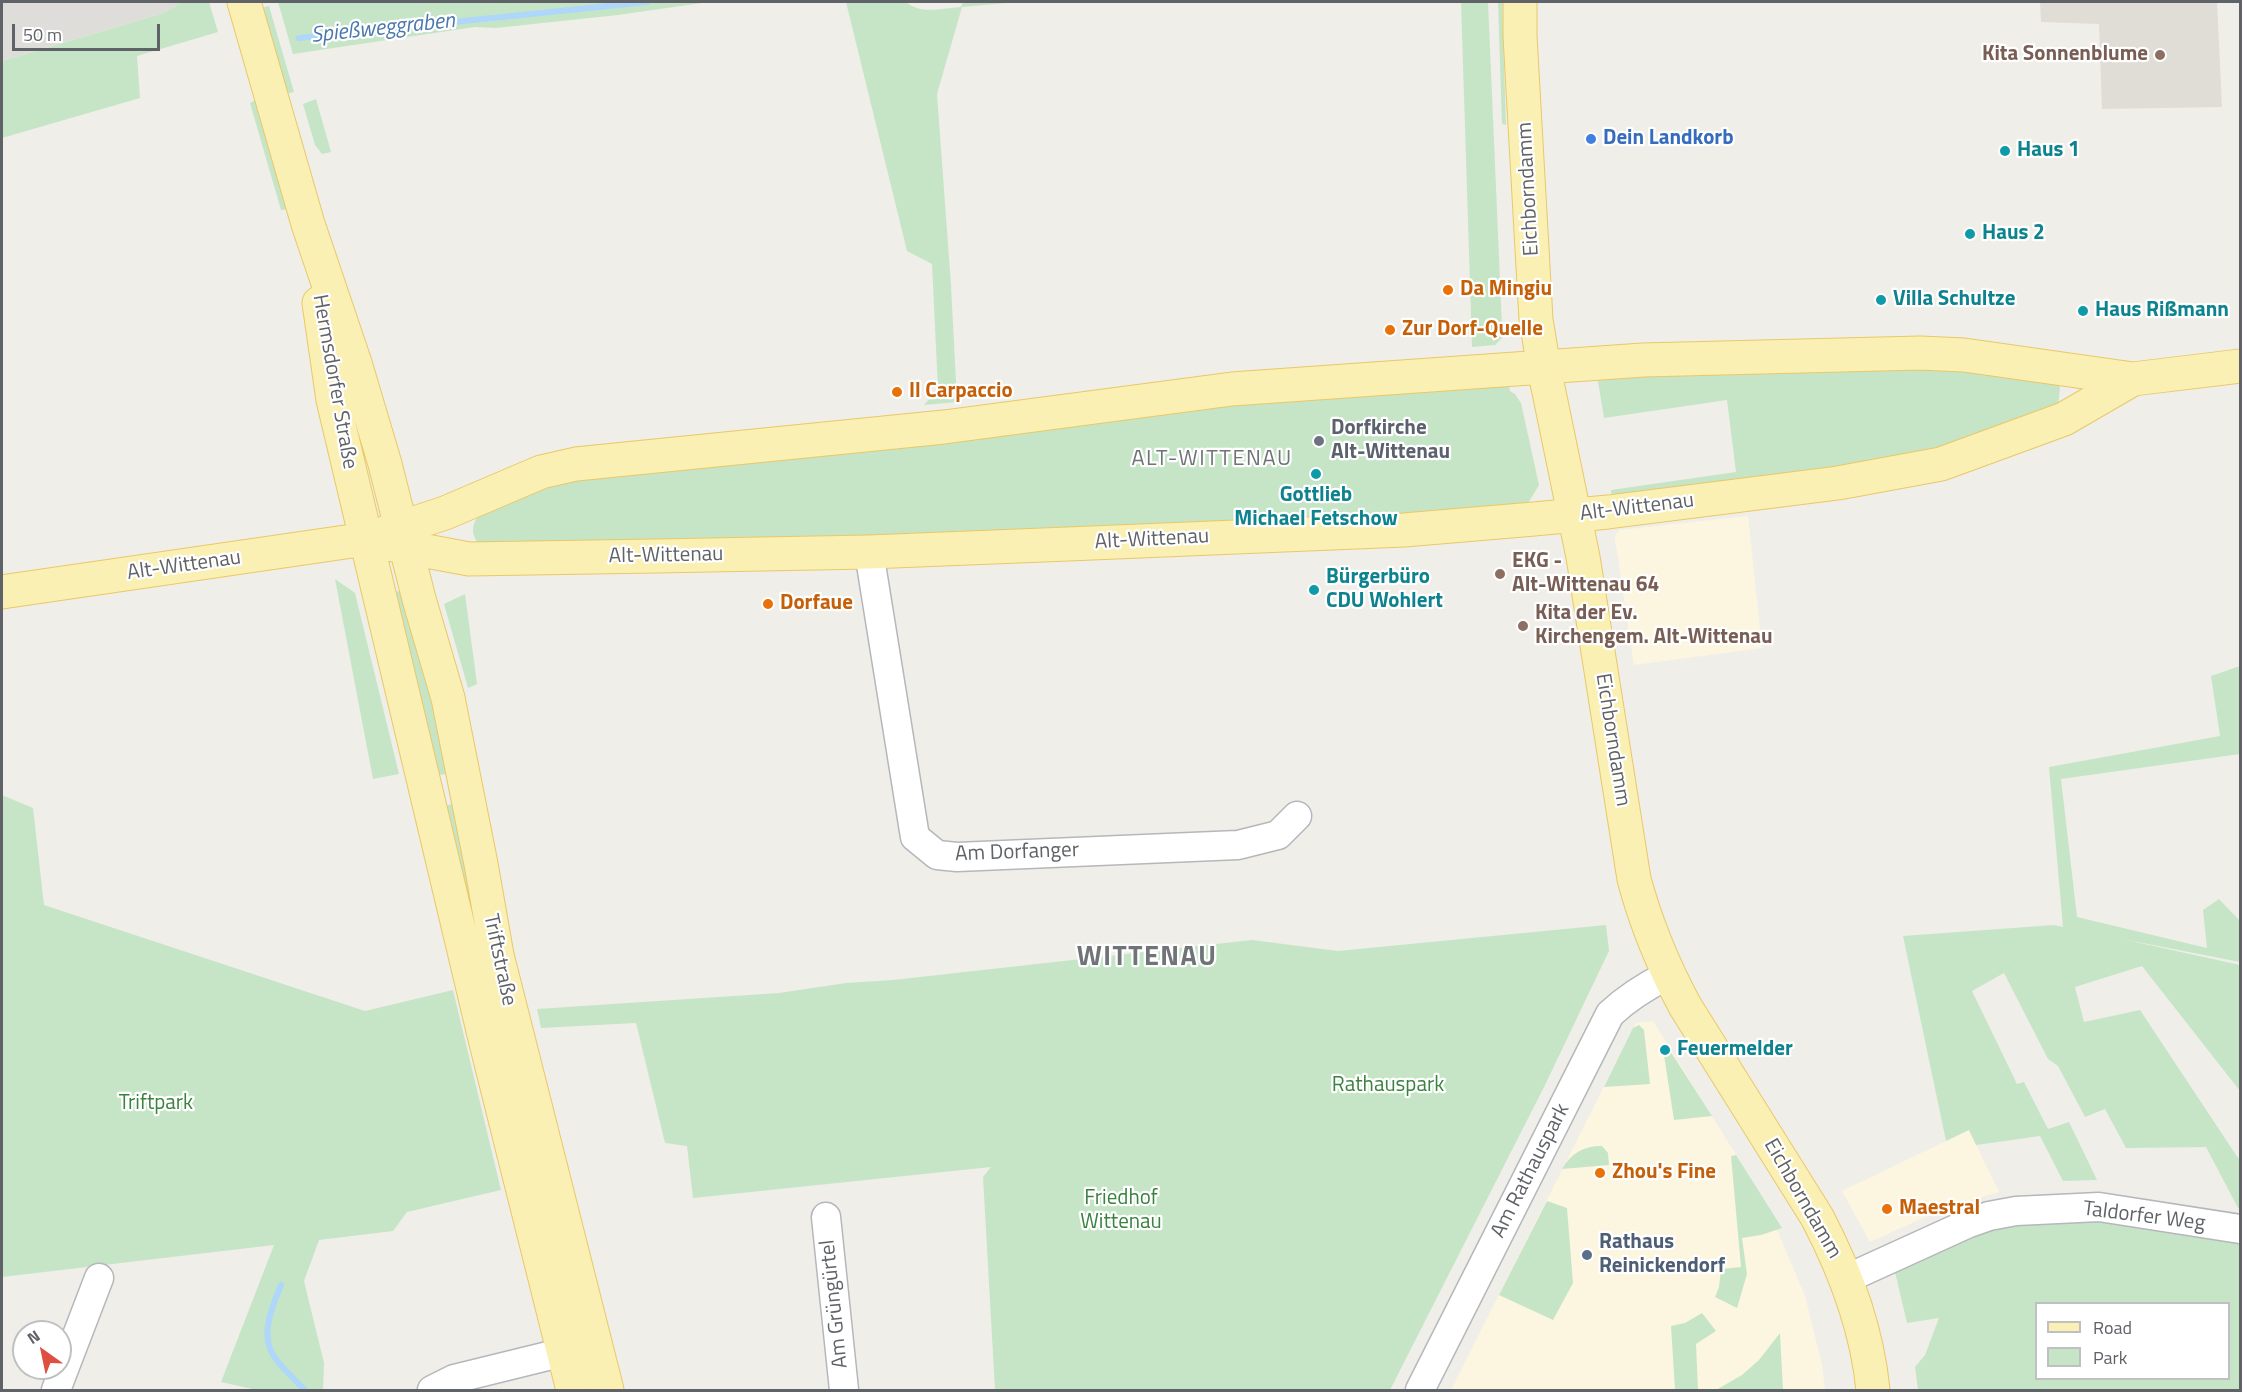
<!DOCTYPE html>
<meta charset="utf-8">
<style>
body{margin:0}
#map{position:relative;width:2242px;height:1392px;overflow:hidden;background:#f0eee8;font-family:"Titillium Web",sans-serif}
canvas{display:block}
.frame{position:absolute;inset:0;border:3px solid #5f6267;pointer-events:none}
.legend{position:absolute;left:2035px;top:1302px;width:195px;height:78px;box-sizing:border-box;background:#fff;border:2px solid #bfc0c2;margin:0;padding:8px 10px;list-style:none;font-size:18px;color:#5f6267}
.legend li{display:flex;align-items:center;gap:12px;height:30px}
.legend b{width:30px;border:2px solid #bfc0c2}
.north{position:absolute;left:12px;top:1320px;width:60px;height:60px;box-sizing:border-box;background:#fff;border:2px solid #bfc0c2;border-radius:50%;rotate:327deg;font-size:16px;font-weight:700;line-height:24px;text-align:center;color:#5f6267}
.north::after{content:'';display:block;margin:auto;width:21px;height:27px;background:#df4f3f;clip-path:polygon(50% 0,100% 100%,50% 72%,0 100%)}
.scale{position:absolute;left:12px;top:24px;width:148px;height:27px;box-sizing:border-box;border:3px solid #5f6267;border-top:0;padding-left:8px;font-size:18px;line-height:21px;white-space:nowrap;color:#5f6267;-webkit-text-stroke:4px #fff;paint-order:stroke}
</style>
<div id="map">
<canvas width="2242" height="1392"></canvas>
<div class="frame"></div>
<ul class="legend">
<li><b style="height:8px;background:#faf0b3"></b>Road</li>
<li><b style="height:16px;background:#c6e5c7"></b>Park</li>
</ul>
<div class="north">N</div>
<div class="scale">50 m</div>
</div>
<script>
const c = document.querySelector('canvas').getContext('2d');
c.lineJoin = 'round';
function paint(path, color) { c.fillStyle = color; c.fill(path, 'evenodd'); }
function strokePath(path, color, width, dash) { c.strokeStyle = color; c.lineWidth = width; c.lineCap = dash ? 'butt' : 'round'; c.setLineDash(dash || []); c.stroke(path); }
function drawText(font, color, halo, rows, align = 'center') {
  c.font = font + ' "Titillium Web",sans-serif'; c.lineWidth = 4.5; c.setLineDash([]); c.textBaseline = 'middle'; c.strokeStyle = halo; c.fillStyle = color; for (const [text, x, y, turn = 0] of rows) {
    c.save(); c.translate(x, y); c.rotate((+turn || 0) * Math.PI / 180); c.textAlign = isNaN(turn) ? turn : align; if (halo) c.strokeText(text, 0, 0); c.fillText(text, 0, 0); c.restore();
  }
}
paint(new Path2D(`
 M1748,516L1762,648L1634,665L1615,539L1616,534L1620,530Z
 M1653,1021L1736,1155L1763,1200L1777,1230L1805,1296L1822,1365L1825,1390H1451L1636,1023Z
 M1969,1130L1999,1192L1945,1208L1870,1242L1842,1191Z`), '#fcf6e0');
paint(new Path2D(`
 M2,2H182L166,12L154,16L2,61Z`), '#dfddda');
paint(new Path2D(`
 M2040,2H2217L2222,107L2102,109L2099,24L2041,22Z`), '#e0ddd6');
paint(new Path2D(`
 M182,2H209L218,32L137,56L140,98L2,138V61L154,16L166,12Z
 M278,2H709L618,15L496,28L475,27L293,54Z
 M846,2H906C921,15 943,8 961,7L963,2H1017L962,7L937,94L951,285L957,402L924,405L938,389L932,264L907,251Z
 M1461,2H1488L1502,327V338L1495,345L1472,347Z
 M1498,2H1502L1506,125L1502,124Z
 M269,6L294,92L286,94L261,8Z
 M258,99L289,209L281,210L250,103Z
 M316,99L331,152L322,154L315,145L303,104Z
 M1946,367L2053,381L2060,387L2058,407L1940,451L1612,500L1611,490L1736,472L1727,400L1604,418L1597,375Z
 M1508,381L1510,391L1515,394L1521,403L1539,485L1524,510L1211,531L481,547C471,536 470,525 480,514L555,483L1259,397Z
 M335,579L355,593L399,774L373,779Z
 M386,590L403,592L432,696L447,770L445,774L434,776Z
 M465,594L477,684L468,688L444,604Z
 M2240,666V754L2061,779L2077,917L2207,948L2203,910L2219,899L2240,921V962L2122,939L2240,965V1091L2142,966L2075,987L2084,1022L2140,1010L2238,1158L2240,1157V1208H2238L2206,1147L2126,1148L2105,1109L2085,1117L2058,1066L2048,1059L2004,973L1972,991L2017,1084L2024,1082L2048,1129L2069,1122L2097,1180L2063,1181L2040,1136L1976,1145L1969,1130L1946,1141L1903,936L2054,925L2063,927L2049,767L2220,736L2211,676Z
 M2,795L33,808L44,905L365,1011L453,990L501,1190L407,1212L393,1231L319,1240L304,1281L324,1363L323,1390H257L221,1382L274,1245L2,1277Z
 M452,804L477,926H472L441,807Z
 M1606,925L1609,951L1545,1085L1390,1390H995L983,1177L991,1167L693,1198L687,1146L665,1143L636,1023L541,1028L537,1009L779,993L846,983L893,980L1252,940L1338,951Z
 M1639,1025L1644,1030L1650,1084L1604,1087L1633,1028Z
 M1667,1046L1712,1116L1674,1120L1664,1055Z
 M1602,1146L1608,1153L1609,1165L1562,1169C1571,1153 1584,1146 1602,1146Z
 M1736,1155L1782,1228L1761,1235L1742,1238L1747,1274L1737,1308L1715,1297L1719,1287L1721,1269L1741,1267L1731,1156Z
 M1547,1201L1567,1208L1573,1283L1553,1320L1499,1295Z
 M2044,1218H2098L2240,1240V1390H1918L1915,1367L1925,1355L1939,1318L1907,1323L1895,1272L1977,1232ZM2036,1304H2228V1378H2036Z
 M1702,1313L1716,1331L1696,1344L1698,1390H1675L1671,1326L1685,1323Z
 M1780,1333L1783,1390H1716L1742,1375L1759,1360Z`), '#c6e5c7');
strokePath(new Path2D(`
 M299,38L647,2
 M281,1285C272,1307 259,1336 275,1358C284,1370 295,1380 305,1390`), '#aed7fa', 6);
const minor = new Path2D(`
 M869,552L915,837L937,855L957,857L1238,845L1278,835L1297,816
 M826,1217L844,1390
 M1846,1279L1969,1223L1989,1216L2016,1211L2099,1207L2240,1229
 M56,1390L99,1278
 M432,1390L454,1379L564,1352
 M1420,1390L1610,1014C1628,997 1646,986 1668,975`);
const major = new Path2D(`
 M244,2L308,224L355,363L385,464L419,599L448,698L481,864L497,955L607,1390
 M1520,2V36L1536,320L1544,368L1583,557L1634,879C1646,924 1663,965 1685,1006L1817,1217C1846,1272 1867,1329 1873,1390
 M319,303L333,400L485,1039L573,1390
 M367,540L469,559L656,556L869,552L1068,544L1404,530L1534,519L1608,512L1838,483L1941,464L2064,419L2133,379
 M2,592L366,539L445,513L541,472L576,464L944,427L1232,389L1643,360L1920,353L1964,355L2133,379L2240,366`);
strokePath(minor, '#b5b7bb', 31);
strokePath(major, '#e9c868', 35);
strokePath(minor, '#fff', 28);
strokePath(major, '#faf0b3', 33);
for (const [x, y, r, color] of [
 [2160,55,6,"#8d6e63"],
 [1591,139,6,"#3f7fe0"],
 [2005,151,6,"#0f9aa8"],
 [1970,234,6,"#0f9aa8"],
 [1448,290,6,"#e8710a"],
 [1881,300,6,"#0f9aa8"],
 [2083,311,6,"#0f9aa8"],
 [1390,330,6,"#e8710a"],
 [897,392,6,"#e8710a"],
 [1319,441,6,"#6b7280"],
 [1316,474,6,"#0f9aa8"],
 [1500,574,6,"#8d6e63"],
 [1314,590,6,"#0f9aa8"],
 [768,604,6,"#e8710a"],
 [1523,626,6,"#8d6e63"],
 [1665,1050,6,"#0f9aa8"],
 [1600,1173,6,"#e8710a"],
 [1887,1209,6,"#e8710a"],
 [1587,1255,6,"#5c6f8a"]
]) { const dot = new Path2D(); dot.arc(x, y, r, 0, 2 * Math.PI); c.fillStyle = color; c.fill(dot); strokePath(dot, '#fff', 2); }
drawText('bold 21px', '#785e54', '#fff', [
 ["Kita Sonnenblume",2148,55,"right"],
 ["EKG -",1512,562],
 ["Alt-Wittenau 64",1512,586],
 ["Kita der Ev.",1535,614],
 ["Kirchengem. Alt-Wittenau",1535,638]
], 'left');
drawText('bold 21px', '#366cbe', '#fff', [
 ["Dein Landkorb",1603,139]
], 'left');
drawText('bold 21px', '#0d838f', '#fff', [
 ["Haus 1",2017,151],
 ["Haus 2",1982,234],
 ["Villa Schultze",1893,300],
 ["Haus Rißmann",2095,311],
 ["Gottlieb",1316,496,"center"],
 ["Michael Fetschow",1316,520,"center"],
 ["Bürgerbüro",1326,578],
 ["CDU Wohlert",1326,602],
 ["Feuermelder",1677,1050]
], 'left');
drawText('21px', '#5f6267', '#fff', [
 ["Eichborndamm",1529,189,-93],
 ["Hermsdorfer Straße",334,382,80],
 ["Alt-Wittenau",1637,508,-7],
 ["Alt-Wittenau",1152,540,-3],
 ["Alt-Wittenau",666,556,-1],
 ["Alt-Wittenau",184,566,-8],
 ["Eichborndamm",1612,740,81],
 ["Am Dorfanger",1017,853,-2],
 ["Triftstraße",499,960,78],
 ["Am Rathauspark",1531,1171,-63],
 ["Eichborndamm",1802,1199,60],
 ["Taldorfer Weg",2144,1217,7],
 ["Am Grüngürtel",835,1304,-96]
]);
drawText('bold 21px', '#c56008', '#fff', [
 ["Da Mingiu",1460,290],
 ["Zur Dorf-Quelle",1402,330],
 ["Il Carpaccio",909,392],
 ["Dorfaue",780,604],
 ["Zhou's Fine",1612,1173],
 ["Maestral",1899,1209]
], 'left');
drawText('bold 21px', '#5b616d', '#fff', [
 ["Dorfkirche",1331,429],
 ["Alt-Wittenau",1331,453]
], 'left');
drawText('21px', '#3b8240', '#fff', [
 ["Rathauspark",1388,1086],
 ["Triftpark",156,1104],
 ["Friedhof",1121,1199],
 ["Wittenau",1121,1223]
]);
drawText('bold 21px', '#4e5e75', '#fff', [
 ["Rathaus",1599,1243],
 ["Reinickendorf",1599,1267]
], 'left');
drawText('italic 22px', '#4b78ac', '#fff', [
 ["Spießweggraben",383,29,-6]
]);
c.letterSpacing = '1.5px';
drawText('22px', '#707479', '#fff', [
 ["ALT-WITTENAU",1212,460]
]);
c.letterSpacing = '0px';
c.letterSpacing = '1.5px';
drawText('bold 27px', '#707479', '#fff', [
 ["WITTENAU",1147,958]
]);
c.letterSpacing = '0px';
</script>
